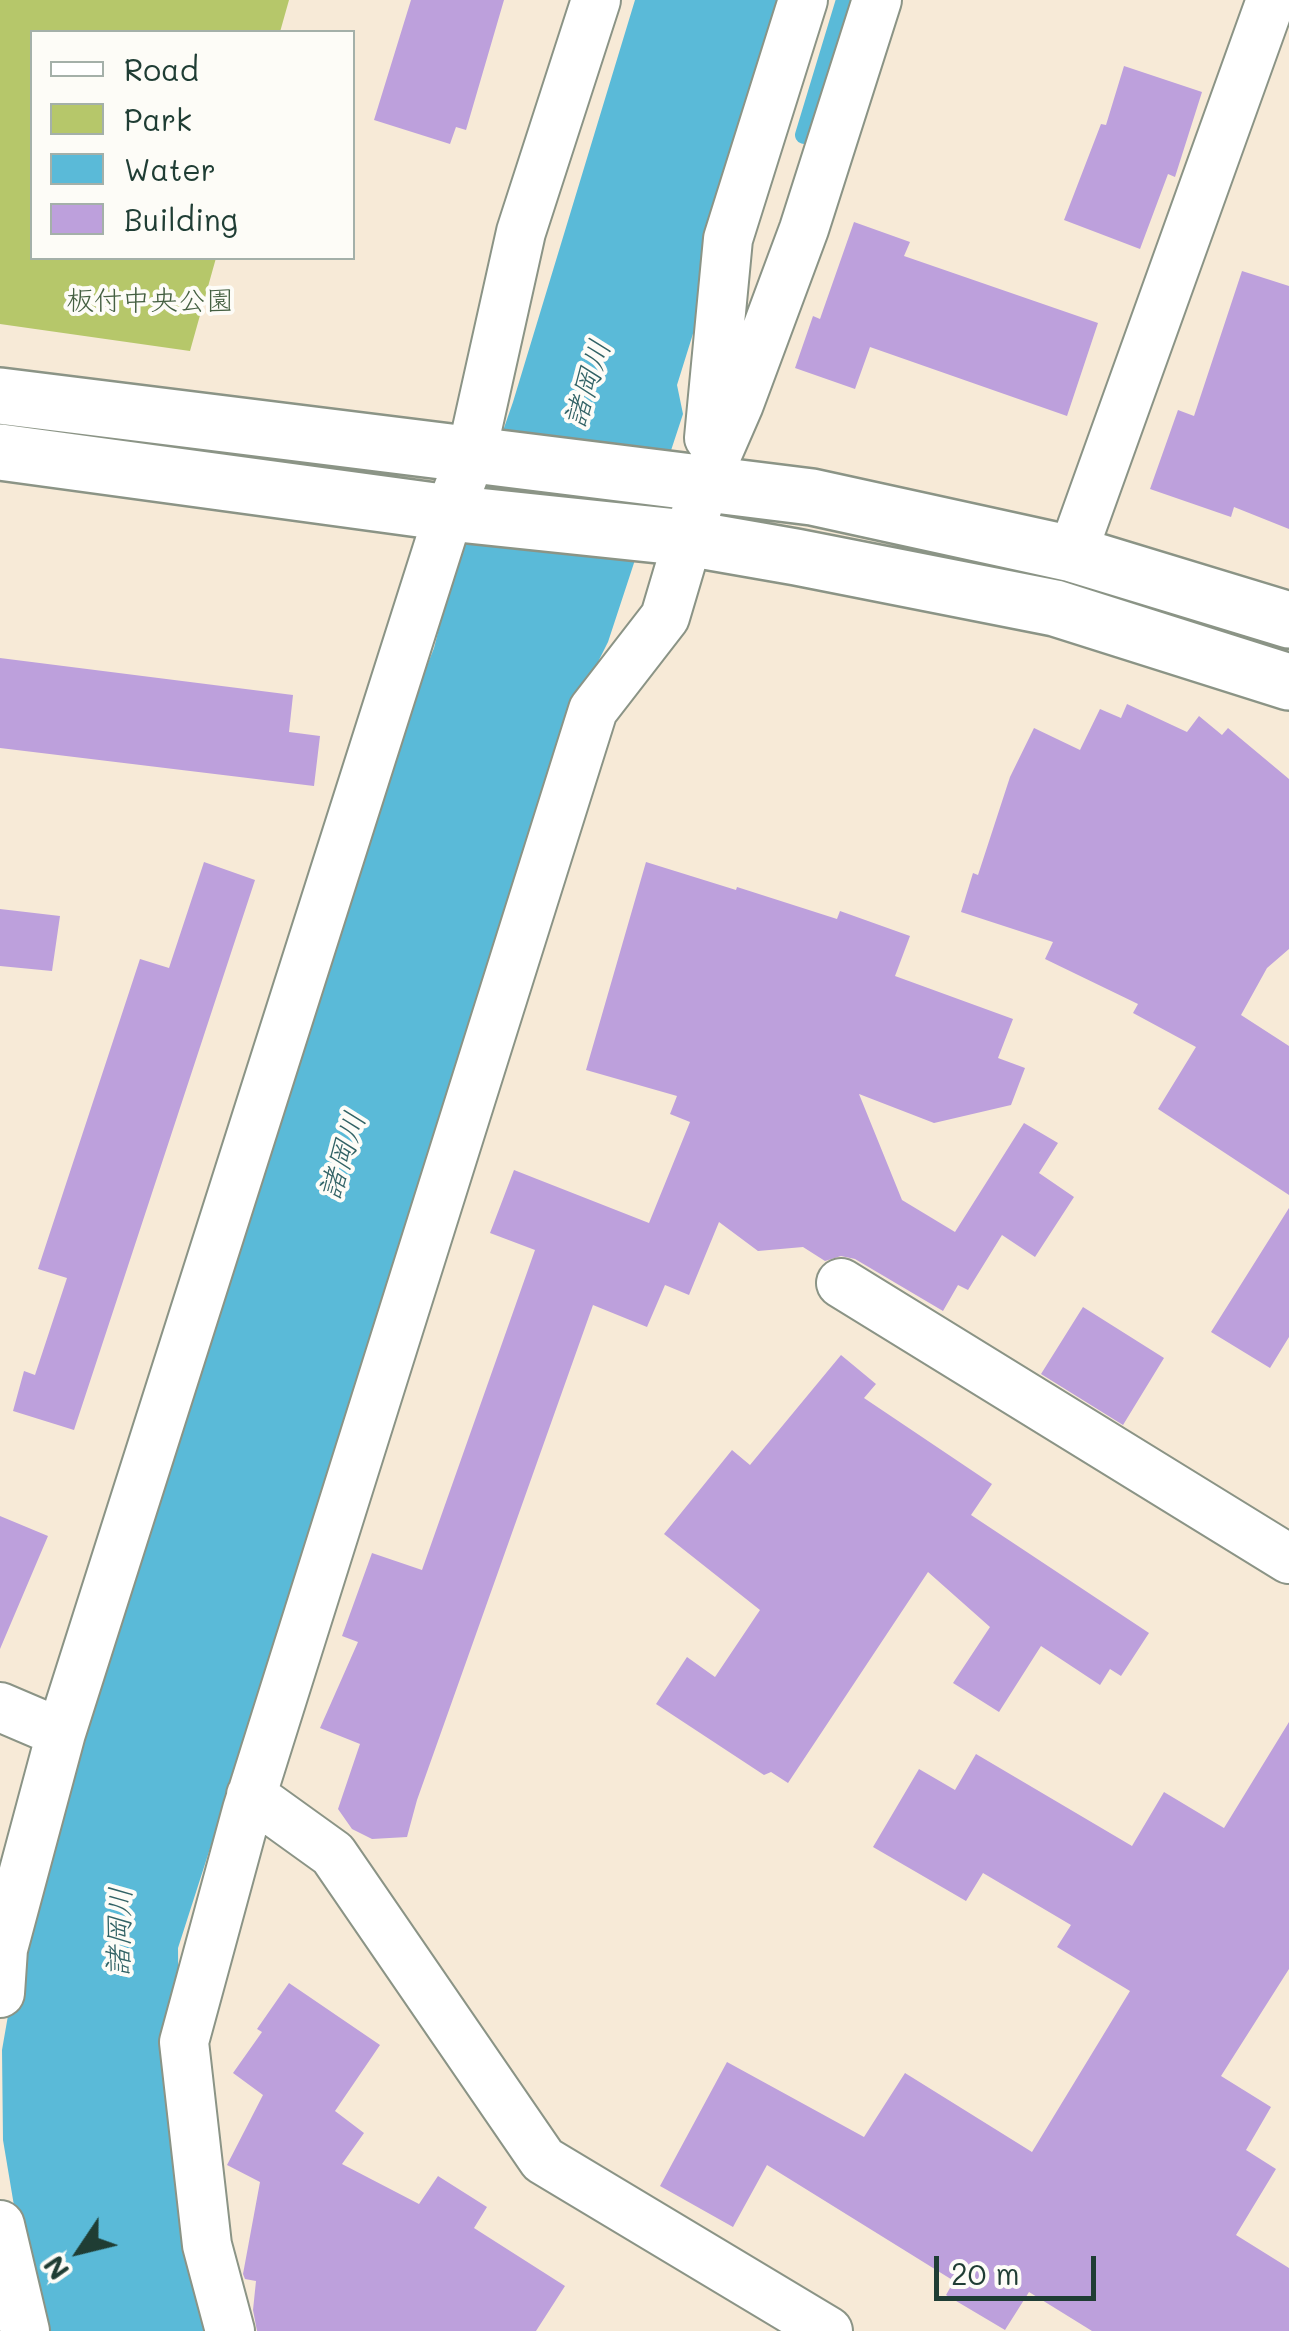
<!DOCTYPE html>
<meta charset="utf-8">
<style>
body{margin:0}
#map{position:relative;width:1289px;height:2331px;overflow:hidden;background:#f7ead7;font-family:Mali,sans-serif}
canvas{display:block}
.legend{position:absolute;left:30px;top:30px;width:325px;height:230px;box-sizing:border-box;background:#fdfcf7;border:2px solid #a4b0a9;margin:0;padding:12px 18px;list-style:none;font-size:30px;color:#1f3d34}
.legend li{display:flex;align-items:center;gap:20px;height:50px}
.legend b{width:50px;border:2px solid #a4b0a9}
.north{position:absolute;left:30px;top:2201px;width:100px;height:100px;-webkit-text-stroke:8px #fdfcf7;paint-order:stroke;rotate:235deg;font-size:28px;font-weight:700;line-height:40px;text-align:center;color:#1f3d34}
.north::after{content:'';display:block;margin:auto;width:35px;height:45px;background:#1f3d34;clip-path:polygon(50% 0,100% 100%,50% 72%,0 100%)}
.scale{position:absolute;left:934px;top:2256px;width:162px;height:45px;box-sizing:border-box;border:5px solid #1f3d34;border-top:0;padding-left:12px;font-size:30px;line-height:35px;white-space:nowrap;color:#1f3d34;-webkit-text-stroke:8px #fdfcf7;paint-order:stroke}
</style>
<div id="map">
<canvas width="1289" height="2331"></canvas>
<ul class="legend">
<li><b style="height:12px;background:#fff"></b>Road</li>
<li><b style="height:28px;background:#b6c76a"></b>Park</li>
<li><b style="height:28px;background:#5abad8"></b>Water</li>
<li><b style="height:28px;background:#bda0dc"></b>Building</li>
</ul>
<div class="north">N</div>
<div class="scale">20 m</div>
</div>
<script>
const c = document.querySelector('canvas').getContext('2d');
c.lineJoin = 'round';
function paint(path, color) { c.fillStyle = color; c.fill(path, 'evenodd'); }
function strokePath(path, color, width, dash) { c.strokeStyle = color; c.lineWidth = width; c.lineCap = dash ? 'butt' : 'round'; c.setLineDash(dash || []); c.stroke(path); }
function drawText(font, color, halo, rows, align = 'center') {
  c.font = font + ' Mali,"Klee One",sans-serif'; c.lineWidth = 8; c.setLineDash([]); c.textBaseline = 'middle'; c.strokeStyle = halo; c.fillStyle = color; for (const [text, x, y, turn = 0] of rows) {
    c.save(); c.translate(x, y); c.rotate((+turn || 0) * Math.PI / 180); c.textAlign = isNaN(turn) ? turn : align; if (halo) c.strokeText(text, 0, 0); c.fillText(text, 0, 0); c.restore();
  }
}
paint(new Path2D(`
 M0,0H289L280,32H32V258H216L190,351L0,324Z`), '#b6c76a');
paint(new Path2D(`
 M635,0H797L677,385L683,414L608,642L580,698L178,1948C180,2023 170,2097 174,2172C176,2225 198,2280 210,2331H35L3,2140L2,2050L30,1889L417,691L434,648L452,577L513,402Z`), '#5abad8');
strokePath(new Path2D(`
 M804,135L845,0`), '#5abad8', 18);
paint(new Path2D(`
 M411,0H504L466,130L456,127L450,144L374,120Z
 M1124,66L1202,92L1175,177L1168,174L1140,249L1064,220L1101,124L1106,125Z
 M854,222L910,242L904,256L1098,323L1067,416L870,347L855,389L795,368L813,316L820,319Z
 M1242,271L1289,286V529L1234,507L1231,517L1150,489L1178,410L1194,416Z
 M0,658L293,695L289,732L320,736L314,786L0,748Z
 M1127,704L1187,732L1199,716L1222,735L1228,728L1289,779V949L1267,968L1241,1015L1289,1046V1195L1158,1109L1196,1047L1133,1013L1138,1004L1045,959L1053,942L961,912L973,873L978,875L1010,777L1034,728L1080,750L1100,709L1121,718Z
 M204,862L255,880L74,1430L13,1411L24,1371L35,1375L67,1278L38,1269L140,959L169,968Z
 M646,862L736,890L737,887L837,919L840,911L910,936L895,976L1013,1019L998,1058L1025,1068L1011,1105L934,1123L859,1094L902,1200L955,1232L1024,1123L1058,1143L1039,1173L1074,1197L1035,1257L1002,1235L968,1290L958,1285L943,1311L855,1259L841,1256L825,1261L803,1247L758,1251L719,1222L689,1295L665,1285L647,1327L593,1305L417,1800L407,1837L372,1839L352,1829L338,1809L360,1744L320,1728L358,1642L342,1636L372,1553L422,1570L535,1250L490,1233L514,1170L649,1223L690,1122L670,1114L677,1096L586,1070Z
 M0,909L60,916L52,971L0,966Z
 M1289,1208V1337L1270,1368L1211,1332Z
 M1083,1307L1164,1358L1123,1425L1041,1374Z
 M841,1355L876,1384L864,1398L992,1484L971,1515L1149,1633L1121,1676L1110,1669L1100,1685L1041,1646L999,1712L953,1683L990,1627L928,1572L788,1783L771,1772L764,1775L656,1704L687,1657L715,1677L760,1610L664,1534L732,1450L750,1465Z
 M0,1516L48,1536L0,1649Z
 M1289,1722V1969L1221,2076L1271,2107L1246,2150L1276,2169L1236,2235L1289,2268V2331H1092L1029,2292L1005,2330L946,2295L954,2281L767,2165L733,2227L660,2186L727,2062L864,2137L905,2073L1032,2152L1130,1991L1057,1947L1071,1925L983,1873L966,1901L873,1847L919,1769L955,1790L976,1754L1132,1846L1164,1792L1224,1828Z
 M289,1983L380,2045L335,2111L364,2133L342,2164L419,2204L438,2176L487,2207L474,2228L565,2286L536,2331H257L253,2310L256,2281L245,2279L243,2274L260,2182L227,2165L263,2095L233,2073L262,2032L257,2029Z`), '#bda0dc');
const street = new Path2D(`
 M709,438L728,239L803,0
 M1072,554L1271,0
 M841,1283L1289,1559
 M0,1707L61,1733L3,1949L0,1993
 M61,1733L449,513L471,456L521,232L596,0
 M251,1795L333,1854L543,2160L828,2331
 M0,2225L25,2331
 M230,2331L207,2245L184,2042L247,1810L593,710L665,617L705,482L739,404L804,229L877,0`);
const secondary = new Path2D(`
 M0,396L812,497L1072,554L1289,620
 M0,452L449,513L687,538L796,557L1055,608L1289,682`);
strokePath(street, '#8b9486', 52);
strokePath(secondary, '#8b9486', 60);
strokePath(street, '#fff', 48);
strokePath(secondary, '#fff', 55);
drawText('28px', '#456042', '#fdfcf7', [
 ["板付中央公園",150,301]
]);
drawText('italic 30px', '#316265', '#fdfcf7', [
 ["諸岡川",588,384,-72],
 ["諸岡川",343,1156,-72],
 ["諸岡川",120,1932,-88]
]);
</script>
